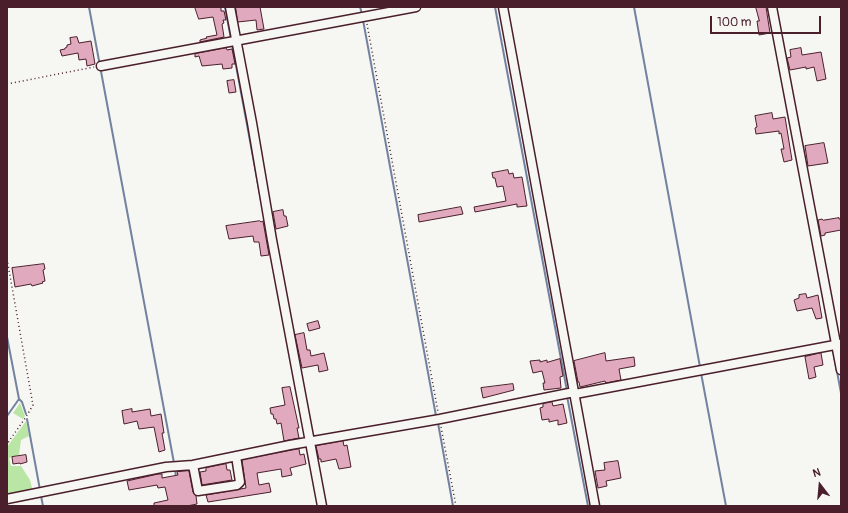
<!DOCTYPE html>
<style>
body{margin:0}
#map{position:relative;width:848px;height:513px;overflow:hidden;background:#f6f6f2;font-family:Pangolin,sans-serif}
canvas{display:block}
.frame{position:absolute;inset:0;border:8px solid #4a1f2b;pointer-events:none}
.north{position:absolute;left:800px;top:465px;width:40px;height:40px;-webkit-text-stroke:3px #f6f6f2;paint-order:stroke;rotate:344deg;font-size:11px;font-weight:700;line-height:16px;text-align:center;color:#4a1f2b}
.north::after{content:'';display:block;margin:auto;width:14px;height:18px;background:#4a1f2b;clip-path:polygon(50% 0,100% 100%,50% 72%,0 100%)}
.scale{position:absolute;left:710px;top:16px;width:111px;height:18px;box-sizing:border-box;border:2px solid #4a1f2b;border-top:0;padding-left:5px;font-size:12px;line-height:14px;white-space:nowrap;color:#4a1f2b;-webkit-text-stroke:3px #f6f6f2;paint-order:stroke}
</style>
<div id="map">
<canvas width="848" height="513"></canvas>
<div class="frame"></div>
<div class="north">N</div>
<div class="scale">100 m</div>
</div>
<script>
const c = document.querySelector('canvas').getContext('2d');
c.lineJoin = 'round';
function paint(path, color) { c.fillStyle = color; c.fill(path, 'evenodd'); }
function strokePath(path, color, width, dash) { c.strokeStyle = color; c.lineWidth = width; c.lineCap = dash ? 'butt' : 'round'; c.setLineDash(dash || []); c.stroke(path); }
paint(new Path2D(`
 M20,403L25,416L23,419L13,413Z
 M26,421L29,436L21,440L19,455L9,458L11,466H21L30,480L33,492L7,497V447Z`), '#b9e6a4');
strokePath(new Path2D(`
 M89,7L174,463
 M225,7L231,39
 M360,7L362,14
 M495,7L567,391
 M634,7L700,367
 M363,20L436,416
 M232,44L261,200
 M825,305L831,340
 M7,337L19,399L7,416
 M833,350L841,393
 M701,373L726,506
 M567,396L588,506
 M19,399L22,402L26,414
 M27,419L40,490
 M438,423L453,506
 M175,469L176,477
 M41,496L43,506`), '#73829f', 2);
const building = new Path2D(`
 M195,7H221V11H224L226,20H223L224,23L222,24L224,37L200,42V40L207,38L206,37L217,35L213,17L199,19Z
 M236,7H260L264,29L257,30L256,20L238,22Z
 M756,7H766L770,33L759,35L757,21H759Z
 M77,37L79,43L91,41L95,64L87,66L86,59L79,60L78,53L62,56L60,50L65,49V48L67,47V45L71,44L70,38Z
 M226,48L227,50L232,49L235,64H232V68L223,69L222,64L202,66L199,56L195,57V54Z
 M801,48L802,55L821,52L826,79L817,81L814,67L806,69V67L790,70L787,58L791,57L790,50Z
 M234,80L236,92L229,93L227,81Z
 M772,113L773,119L785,117L792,160L784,162L781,149H784L781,133L779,134V131L756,134L755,128L757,127L755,116Z
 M824,143L828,163L808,166L805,146Z
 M508,170L509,174L513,173L514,178L522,177L527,206L517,207V204L475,212L474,207L506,201L503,186L497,187L495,178H493L492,173Z
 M461,207L463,214L419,222L418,215Z
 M283,210L284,216H286L288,226L276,229L273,212Z
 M839,218V219H841V230L825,233V235L821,236L818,220L822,219L823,220Z
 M260,221L261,222L263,221L269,255L261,256L259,242H254L253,236L229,239L226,226Z
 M44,264L45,269L43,270L45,281L42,282L43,283L32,286L31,284L15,287L12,268Z
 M806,294L807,298L818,295L822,318L816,319L812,308L797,311L794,300L799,298V295Z
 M318,321L320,328L309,331L307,324Z
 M304,333L307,350H310L311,356L324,353L328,370L319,372L318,365L302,368L295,335Z
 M605,353L606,361L634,357L635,366L619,369L621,380L606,383L605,381L580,387L579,382H578L574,361Z
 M821,353L823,365L814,367L816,377L809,379L805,357Z
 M560,359L563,376L560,377L561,388L544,390L543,383H545L542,371L533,373L530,361L540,360V362L547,360V362Z
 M513,384L514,390L483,398L481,388Z
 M290,387L299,428H297L299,438L284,441L281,423L277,424L276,419H274L273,414H271L270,408L285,405L282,388Z
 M552,402L553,406L563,404L567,423L558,425V420L549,422V419L542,420L540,408L543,407V404Z
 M132,409V412L150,409L151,416L161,414L164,433H162L165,450L159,452L154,427L139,429L137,421L124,424L122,411Z
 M343,441L344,446L347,445L351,467L339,469L336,459L321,462V459H319L316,446Z
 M299,449L300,455L304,454L306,464L290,468L292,475L282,477L281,469L257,473L259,485L269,483L271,492L208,502L206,495L246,488L242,460Z
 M26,455L27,462L20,464V463L13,464L12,457Z
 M618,461L621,478L606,481L607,486L598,488L595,471L605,470L604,463Z
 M226,464L227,470H230L232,480L202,485L200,472L206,471V468Z
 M189,471L193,492L196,496L197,504L187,506H154V503L168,500L165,487L158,488L157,485L129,490L127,481L158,474H162V478L178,475L177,472Z`);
paint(building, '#e0a9be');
strokePath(building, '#4a1f2b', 1);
const minor = new Path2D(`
 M230,7L252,123L272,240L322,506
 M503,7L595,506
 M772,7L841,370
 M101,66L416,7
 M575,394L840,344
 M193,465L198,491L237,485L240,482L236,456
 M7,499L166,467L193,465L290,445L440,419L574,392`);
strokePath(minor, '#4a1f2b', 11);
strokePath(new Path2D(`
 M367,24L438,412
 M7,84L94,67
 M7,259L33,405L26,417L7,444
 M441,427L456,506`), '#4a1f2b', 1.5, [1, 3]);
strokePath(minor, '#f6f6f2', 8);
</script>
